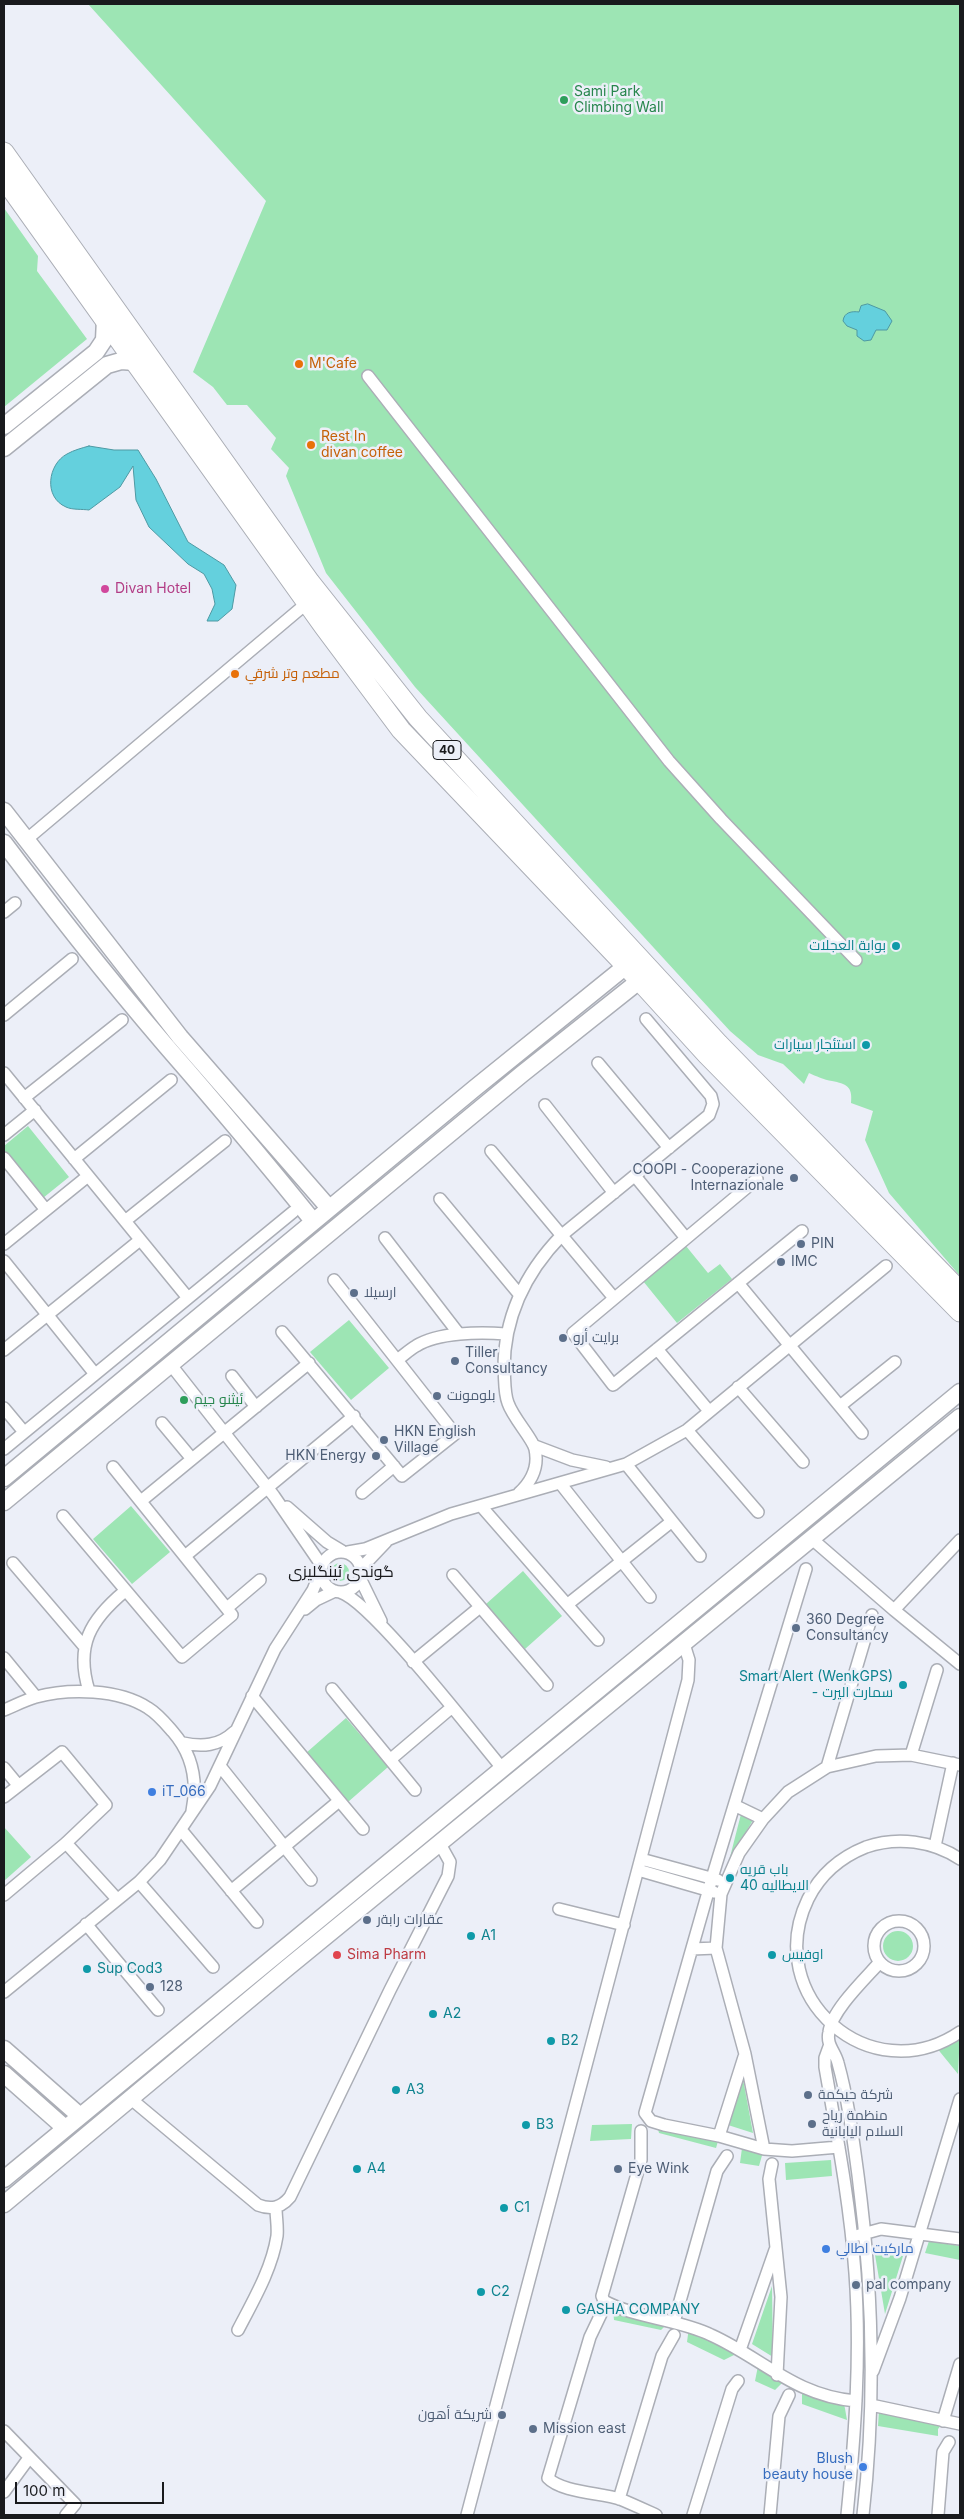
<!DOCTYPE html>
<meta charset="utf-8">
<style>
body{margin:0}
#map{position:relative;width:964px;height:2519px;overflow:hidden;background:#eceff8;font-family:Inter,sans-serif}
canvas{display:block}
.frame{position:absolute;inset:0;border:5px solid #191a1d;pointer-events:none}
.scale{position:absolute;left:15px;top:2482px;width:149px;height:22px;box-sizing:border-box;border:2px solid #191a1d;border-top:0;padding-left:6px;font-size:15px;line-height:18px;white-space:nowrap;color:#191a1d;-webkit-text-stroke:4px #eceff8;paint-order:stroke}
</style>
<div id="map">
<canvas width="964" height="2519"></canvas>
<div class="frame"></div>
<div class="scale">100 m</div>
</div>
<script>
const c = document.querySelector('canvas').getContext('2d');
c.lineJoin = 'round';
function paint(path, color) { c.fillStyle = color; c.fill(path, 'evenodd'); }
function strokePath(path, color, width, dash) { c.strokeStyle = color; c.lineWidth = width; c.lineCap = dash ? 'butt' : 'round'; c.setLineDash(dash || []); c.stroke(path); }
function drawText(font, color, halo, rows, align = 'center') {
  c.font = font + ' Inter,Cairo,sans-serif'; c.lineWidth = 5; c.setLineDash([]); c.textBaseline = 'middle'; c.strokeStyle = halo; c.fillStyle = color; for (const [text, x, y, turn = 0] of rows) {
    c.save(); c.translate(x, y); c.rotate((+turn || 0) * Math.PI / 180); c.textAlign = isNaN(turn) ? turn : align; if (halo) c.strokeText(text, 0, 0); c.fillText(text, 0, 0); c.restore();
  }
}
paint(new Path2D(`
 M88,4H960V1276L889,1193L865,1140L873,1111L851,1103C853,1086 846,1084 832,1081C824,1080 816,1076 809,1073L804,1084L783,1064L758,1055L730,1031L415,687L326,573L286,476L289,468L271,449L276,438L247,405H227L213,387L193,372L266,201Z
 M4,208L38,256L37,271L87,339L4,407Z
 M28,1126L69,1177L43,1198L4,1150V1146Z
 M686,1246L708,1273L720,1264L732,1279L677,1323L643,1281Z
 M349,1320L389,1368L351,1400L310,1352Z
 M131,1506L170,1552L132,1584L93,1539Z
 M331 1572a9 9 0 1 1 18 0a9 9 0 1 1-18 0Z
 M523,1571L562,1616L525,1649L486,1604Z
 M346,1718L388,1767L348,1802L306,1753Z
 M741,1814L753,1820L729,1861Z
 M4,1827L31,1857L4,1881Z
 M883 1946a15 15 0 1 1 30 0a15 15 0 1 1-30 0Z
 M960,2033L958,2074L936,2047Z
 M743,2079L753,2133L728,2125Z
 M632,2124L631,2139L590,2141L592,2125Z
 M657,2125L719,2138L716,2148L659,2133Z
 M742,2148L763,2152L759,2166L740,2163Z
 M831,2160L832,2176L786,2180L785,2163Z
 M929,2241L960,2246V2260L925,2253Z
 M874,2249L903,2256L885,2314Z
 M772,2286L773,2357L752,2344Z
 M613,2307L672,2319L661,2330L614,2320Z
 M689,2327L738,2353L724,2360L687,2342Z
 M758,2366L784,2381L775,2390L755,2381Z
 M802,2389L844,2403L847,2420L802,2404Z
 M879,2410L943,2423L938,2429V2436L878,2426Z`), '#9de5b4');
const water = new Path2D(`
 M868,304L885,311L892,321L887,330H876L871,340L864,341L857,336V330L847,326L843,321C844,312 852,311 859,312L861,306Z
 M89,446L114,450H138L156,479L188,542L224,565L236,585L232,609L218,621H207L215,604L212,589L204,574L188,564L149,527L136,500L133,466L120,487L89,510C82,509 72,510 66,507C43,497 48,464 67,454C74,450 82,448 89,446Z`);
paint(water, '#64d0dd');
strokePath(water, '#4e99a3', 1);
const street = new Path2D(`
 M368,376L669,761L721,819L856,960
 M26,840L307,603
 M4,912L15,903
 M4,1015L72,959
 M598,1063L669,1148
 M4,1073L188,1298
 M24,1098L122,1020
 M545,1105L614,1193
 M4,1135L35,1110
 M491,1151L614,1298
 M4,1158L46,1210
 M74,1159L171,1080
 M635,1176L685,1237
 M757,1179L573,1333L613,1385L802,1231
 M440,1199L519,1294
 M125,1221L225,1141
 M385,1238L459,1334
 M4,1244L88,1176
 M4,1261L95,1374
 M738,1283L862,1433
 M282,1332L402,1476L455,1434L334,1280
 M657,1349L709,1411
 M4,1350L140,1240
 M397,1360C403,1356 409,1350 416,1346C438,1332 481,1332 506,1334
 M171,1365L274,1496L322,1566
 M232,1376L256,1407
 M738,1387L803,1462
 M840,1406L895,1362
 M4,1408L24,1432
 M162,1423L192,1459
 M687,1430L758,1512
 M535,1446L572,1460L606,1467
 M4,1449L293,1212
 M626,1464L700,1556
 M560,1483L650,1597
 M362,1493L394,1466
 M519,1493C532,1481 539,1467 535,1449C533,1439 513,1418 508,1403C504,1393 505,1379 504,1369C504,1317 526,1272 562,1235L709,1115L713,1104L711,1096L646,1019
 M141,1501L309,1363
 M481,1506L598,1640
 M287,1507L327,1542L342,1551
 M63,1516L182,1657L232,1615L113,1467
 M812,1539L894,1610L960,1664
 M321 1572a20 20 0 1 1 40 0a20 20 0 1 1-40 0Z
 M348,1552L365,1549L451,1514L626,1464L687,1430L886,1266
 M185,1556L354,1416
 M13,1563L83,1645
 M806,1569L712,1878L645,2113L651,2121L664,2125L719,2136L764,2149L792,2151L839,2147
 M362,1573L367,1562L386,1542
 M453,1575L547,1685
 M360,1578L381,1621
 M340,1592C372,1602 475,1736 502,1768
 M568,1604L671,1522
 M227,1608L260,1580
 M305,1609L316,1600L335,1591
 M894,1610L960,1540
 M4,1658L36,1697
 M413,1662L480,1607
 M332,1689L415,1790
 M89,1691C75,1646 90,1620 125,1591
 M252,1696L363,1829
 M4,1710C14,1706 25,1700 36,1697C69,1688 119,1689 148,1708C158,1714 166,1724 173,1732C193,1755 198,1781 192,1811
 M183,1743C202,1747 219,1746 234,1732
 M911,1755L937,1670
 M391,1759L451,1708
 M220,1766L311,1880
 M827,1767L872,1615
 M4,1768L18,1785
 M4,1797L62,1752L106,1805L66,1843L4,1895
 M736,1806L763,1819
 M182,1831L257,1922
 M66,1843L117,1899
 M935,1846L953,1763
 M641,1859L718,1880
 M960,1859C933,1841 897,1836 866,1847C841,1857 820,1875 808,1899C761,1996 870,2093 960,2032
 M638,1870L714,1892
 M139,1882L213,1967
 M231,1891L339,1801
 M559,1909L624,1925
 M874 1946a25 25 0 1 1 50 0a25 25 0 1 1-50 0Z
 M86,1924L158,2010
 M692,1949L716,1948
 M4,1992L139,1882L160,1860L210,1786L275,1649L313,1590L321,1570
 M829,2047L825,2058V2067C837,2136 850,2204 855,2273C861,2354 855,2435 847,2515
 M131,2099L258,2205C271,2210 281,2208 290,2197L390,1990L448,1876L450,1862L440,1844
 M641,2131V2160L602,2296L604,2301C635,2318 678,2319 711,2335C762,2358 795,2396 856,2401
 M719,2136L744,2057
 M764,2149L745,2054L716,1948L721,1894L739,1853L763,1819L788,1792L827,1767L876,1756L911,1755L960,1765
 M772,2164L769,2179L781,2297L777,2375
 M859,2235L881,2229L960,2239
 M601,2314L590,2337L548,2478C561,2492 600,2493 620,2499C632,2504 645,2510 656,2515
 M674,2322L717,2171L727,2156
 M238,2330C253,2301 272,2269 277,2236C278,2227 276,2217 276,2208
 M740,2350L775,2250
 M873,2371L900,2298L960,2099
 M871,2405L960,2424
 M943,2421L960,2364
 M4,2431L75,2504L66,2515
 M4,2492L29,2458
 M619,2499L662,2356L674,2335
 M467,2515L688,1680L689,1660L684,1644
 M693,2515L732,2389L738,2381
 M770,2515L779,2416L789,2395
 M863,2515C876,2402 873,2288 858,2175C853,2138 848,2099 838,2063C835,2051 826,2045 829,2032C832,2010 865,1979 880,1962
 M938,2515L943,2452L949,2442`);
const secondary = new Path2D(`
 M4,426L96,352L104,340L105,319
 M4,448L107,365L121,361L135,362
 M4,811L180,1037L329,1208
 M4,843C62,920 123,997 187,1070C230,1120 272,1170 313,1221
 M4,1478L475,1088L626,966
 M4,1502L522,1074L639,981
 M4,2049L80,2116
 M4,2074L65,2128
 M4,2179L960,1392
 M4,2204L287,1968L960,1417`);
const primary = new Path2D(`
 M4,152L310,582L418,718L719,1044L960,1291
 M4,179L324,627L401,730L626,966L707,1055L960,1312`);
strokePath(street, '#abaeb6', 14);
strokePath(secondary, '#abaeb6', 19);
strokePath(primary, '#abaeb6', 21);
strokePath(street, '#fff', 11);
strokePath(secondary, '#fff', 16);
strokePath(primary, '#fff', 19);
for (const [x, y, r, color] of [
 [564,100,5,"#2e9e5b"],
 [299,364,5,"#e8710a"],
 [311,445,5,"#e8710a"],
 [105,589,5,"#d1479c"],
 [235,674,5,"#e8710a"],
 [896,946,5,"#0f9aa8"],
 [866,1045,5,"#0f9aa8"],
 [794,1178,5,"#5c6f8a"],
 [801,1244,5,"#5c6f8a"],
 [781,1262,5,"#5c6f8a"],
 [354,1293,5,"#5c6f8a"],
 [563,1338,5,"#5c6f8a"],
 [455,1361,5,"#5c6f8a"],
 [437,1396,5,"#5c6f8a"],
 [184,1400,5,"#2e9e5b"],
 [384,1440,5,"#5c6f8a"],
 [376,1456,5,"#5c6f8a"],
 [796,1628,5,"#5c6f8a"],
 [903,1685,5,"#0f9aa8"],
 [152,1792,5,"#3f7fe0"],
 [730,1878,5,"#0f9aa8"],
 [367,1920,5,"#5c6f8a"],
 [471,1936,5,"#0f9aa8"],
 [337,1955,5,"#e0444e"],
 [772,1955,5,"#0f9aa8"],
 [87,1969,5,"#0f9aa8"],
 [150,1987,5,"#5c6f8a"],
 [433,2014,5,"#0f9aa8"],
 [551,2041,5,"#0f9aa8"],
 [396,2090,5,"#0f9aa8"],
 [808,2095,5,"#5c6f8a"],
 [812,2124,5,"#5c6f8a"],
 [526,2125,5,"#0f9aa8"],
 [357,2169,5,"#0f9aa8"],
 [618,2169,5,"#5c6f8a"],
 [504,2208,5,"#0f9aa8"],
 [826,2249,5,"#3f7fe0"],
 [856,2285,5,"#5c6f8a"],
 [481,2292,5,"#0f9aa8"],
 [566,2310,5,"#0f9aa8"],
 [502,2415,5,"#5c6f8a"],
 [533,2429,5,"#5c6f8a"],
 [863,2467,5,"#3f7fe0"]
]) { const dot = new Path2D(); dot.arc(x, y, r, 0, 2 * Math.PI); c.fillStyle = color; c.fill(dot); strokePath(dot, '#eceff8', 2); }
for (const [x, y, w] of [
 [447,750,28]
]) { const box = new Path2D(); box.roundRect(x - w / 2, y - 9.5, w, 19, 4); c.fillStyle = '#eceff8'; c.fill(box); strokePath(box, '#191a1d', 1); }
drawText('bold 12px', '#191a1d', null, [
 ["40",447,750]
]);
drawText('14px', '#27864d', '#eceff8', [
 ["Sami Park",574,92],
 ["Climbing Wall",574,108],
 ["ئيثنو جيم",194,1400]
], 'left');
drawText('14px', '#c56008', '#eceff8', [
 ["M'Cafe",309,364],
 ["Rest In",321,437],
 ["divan coffee",321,453],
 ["مطعم وتر شرقي",245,674]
], 'left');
drawText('14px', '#b23c85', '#eceff8', [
 ["Divan Hotel",115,589]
], 'left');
drawText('14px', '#0d838f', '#eceff8', [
 ["بوابة العجلات",886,946,"right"],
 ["استئجار سيارات",856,1045,"right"],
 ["Smart Alert (WenkGPS)",893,1677,"right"],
 ["- سمارت اليرت",893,1693,"right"],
 ["باب قريه",740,1870],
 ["الايطاليه 40",740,1886],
 ["A1",481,1936],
 ["اوفيس",782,1955],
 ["Sup Cod3",97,1969],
 ["A2",443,2014],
 ["B2",561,2041],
 ["A3",406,2090],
 ["B3",536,2125],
 ["A4",367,2169],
 ["C1",514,2208],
 ["C2",491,2292],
 ["GASHA COMPANY",576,2310]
], 'left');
drawText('14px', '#4e5e75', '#eceff8', [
 ["COOPI - Cooperazione",784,1170,"right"],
 ["Internazionale",784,1186,"right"],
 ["PIN",811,1244],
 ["IMC",791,1262],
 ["ارسيلا",364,1293],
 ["برايت أرو",573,1338],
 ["Tiller",465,1353],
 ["Consultancy",465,1369],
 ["بلومونت",447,1396],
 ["HKN English",394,1432],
 ["Village",394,1448],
 ["HKN Energy",366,1456,"right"],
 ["360 Degree",806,1620],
 ["Consultancy",806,1636],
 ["عقارات رابةر",377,1920],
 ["128",160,1987],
 ["شركة حيكمة",818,2095],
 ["منظمة رياح",822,2116],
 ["السلام اليابانية",822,2132],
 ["Eye Wink",628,2169],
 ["pal company",866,2285],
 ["شريكة أهون",492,2415,"right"],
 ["Mission east",543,2429]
], 'left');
drawText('14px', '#366cbe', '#eceff8', [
 ["iT_066",162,1792],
 ["ماركيت اطالي",836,2249],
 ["Blush",853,2459,"right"],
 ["beauty house",853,2475,"right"]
], 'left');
drawText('14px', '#be3a42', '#eceff8', [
 ["Sima Pharm",347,1955]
], 'left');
drawText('16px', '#191a1d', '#eceff8', [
 ["گوندی ئینگلیزی",341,1572]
]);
</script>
